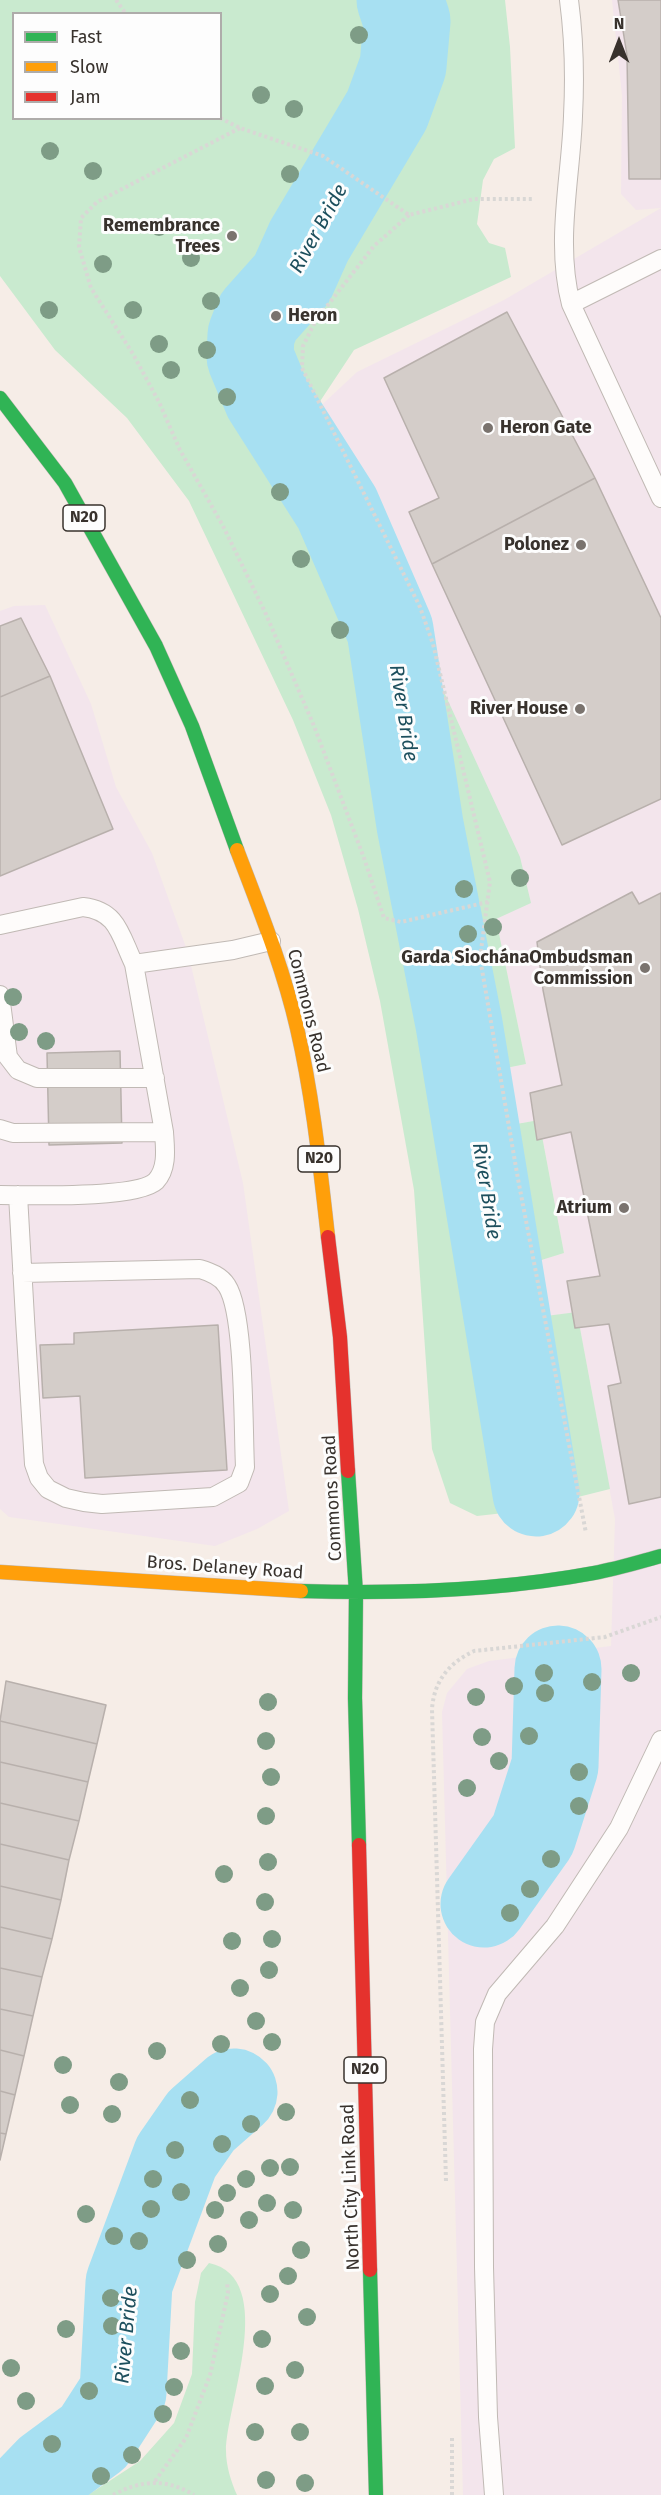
<!DOCTYPE html>
<meta charset="utf-8">
<style>
body{margin:0}
#map{position:relative;width:661px;height:2495px;overflow:hidden;background:#f6ede7;font-family:"Fira Sans",sans-serif}
canvas{display:block}
.legend{position:absolute;left:12px;top:12px;width:210px;height:108px;box-sizing:border-box;background:#fdfdfd;border:2px solid #aeacaa;margin:0;padding:8px 10px;list-style:none;font-size:18px;color:#38322d}
.legend li{display:flex;align-items:center;gap:12px;height:30px}
.legend b{width:30px;border:2px solid #aeacaa}
.north{position:absolute;left:589px;top:12px;width:60px;height:60px;-webkit-text-stroke:4px #fdfdfd;paint-order:stroke;rotate:0deg;font-size:16px;font-weight:700;line-height:24px;text-align:center;color:#38322d}
.north::after{content:'';display:block;margin:auto;width:21px;height:27px;background:#38322d;clip-path:polygon(50% 0,100% 100%,50% 72%,0 100%)}
</style>
<div id="map">
<canvas width="661" height="2495"></canvas>
<ul class="legend">
<li><b style="height:8px;background:#30b455"></b>Fast</li>
<li><b style="height:8px;background:#ff9f0a"></b>Slow</li>
<li><b style="height:8px;background:#e5322d"></b>Jam</li>
</ul>
<div class="north">N</div>
</div>
<script>
const c = document.querySelector('canvas').getContext('2d');
c.lineJoin = 'round';
function paint(path, color) { c.fillStyle = color; c.fill(path, 'evenodd'); }
function strokePath(path, color, width, dash) { c.strokeStyle = color; c.lineWidth = width; c.lineCap = dash ? 'butt' : 'round'; c.setLineDash(dash || []); c.stroke(path); }
function drawText(font, color, halo, rows, align = 'center') {
  c.font = font + ' "Fira Sans",sans-serif'; c.lineWidth = 6; c.setLineDash([]); c.textBaseline = 'middle'; c.strokeStyle = halo; c.fillStyle = color; for (const [text, x, y, turn = 0] of rows) {
    c.save(); c.translate(x, y); c.rotate((+turn || 0) * Math.PI / 180); c.textAlign = isNaN(turn) ? turn : align; if (halo) c.strokeText(text, 0, 0); c.fillText(text, 0, 0); c.restore();
  }
}
paint(new Path2D(`
 M612,0H661V208L636,210L621,194L622,95Z
 M661,208V2495H463L442,1712L447,1693L467,1669L489,1661L611,1646L615,1519L577,1312L546,1317L535,1261L564,1253L539,1120L511,1125L501,1069L526,1064L496,919L382,559L350,488L311,415L357,372L504,300Z
 M45,605L91,704L116,787L152,853L188,953L243,1183L289,1511L257,1529L215,1546L9,1517L0,1509V611L14,606Z`), '#f3e5ec');
paint(new Path2D(`
 M0,0H505L510,47L515,148L494,159L483,180L477,224L489,243L505,248L511,277L354,350L311,415L350,488L520,857L531,903L496,919L526,1064L501,1069L511,1125L539,1120L564,1253L535,1262L546,1316L577,1312L610,1489L522,1511L477,1516L450,1503L432,1449L414,1190L380,1001L358,909L331,815L293,720L189,501L127,418L55,350L0,276ZM14,14H220V118H14Z
 M209,2263C279,2278 226,2406 226,2451C226,2465 231,2482 237,2495H88L140,2461L174,2423L192,2374L195,2302L201,2273Z`), '#c9eacf');
strokePath(new Path2D(`
 M400,0L407,21L403,66L387,110L309,241L292,279L258,317L251,335L250,357L267,398L337,508L390,630L420,825L459,1024L536,1493
 M484,1904L533,1835L555,1766L558,1669
 M25,2495L48,2471L94,2437L123,2392L129,2283L176,2157L201,2121L234,2092`), '#a7e0f2', 87);
const building = new Path2D(`
 M618,0H661V179H629L627,55Z
 M507,312L595,478L432,564L409,512L439,498L384,378Z
 M595,478L661,618V799L562,845L432,564Z
 M21,618L50,676L0,697V626Z
 M50,676L113,829L0,876V697Z
 M632,892L639,904L661,893V1497L629,1504L608,1386L621,1383L609,1324L575,1328L567,1281L600,1276L571,1132L537,1140L530,1093L562,1085L543,990L537,942Z
 M120,1051L122,1143L49,1145L47,1053Z
 M218,1325L227,1470L85,1478L80,1396L43,1398L40,1345L74,1344V1333Z
 M6,1681L106,1705L97,1744L0,1721Z
 M0,1721L97,1744L88,1782L0,1762Z
 M0,1762L88,1782L79,1821L0,1803Z
 M0,1803L79,1821L69,1860L0,1844Z
 M0,1844L69,1860L61,1900L0,1886Z
 M0,1886L61,1900L52,1939L0,1927Z
 M0,1927L52,1939L42,1977L0,1968Z
 M0,1968L42,1977L33,2016L0,2009Z
 M0,2009L33,2016L24,2056L0,2050Z
 M0,2050L24,2056L15,2095L0,2091Z
 M0,2091L15,2095L6,2134L0,2133Z
 M0,2133L6,2134L0,2160Z`);
paint(building, '#d4cdc9');
strokePath(building, '#b8b0ac', 1.5);
const lane = new Path2D(`
 M569,0C574,38 575,77 573,116C571,178 555,242 571,304L661,498
 M571,304L661,259
 M0,925L83,907C118,911 120,935 134,964L233,950L271,941
 M0,995L8,1057L18,1070L37,1078H155
 M0,1129L13,1133L164,1132
 M0,1195C30,1195 137,1199 156,1181C168,1168 165,1148 164,1132L134,964
 M18,1195C23,1285 28,1374 34,1464L39,1478L48,1489L66,1498L84,1502L102,1504L213,1497L239,1483L245,1467C243,1428 245,1314 227,1286C221,1276 210,1272 200,1269L22,1273
 M494,2495L488,2417L484,2267L483,2049L485,2022L497,1994L555,1926L619,1828L661,1740`);
const fast = new Path2D(`
 M0,398L65,483L156,646L192,726L237,850
 M348,1471L356,1593L355,1698L359,1845
 M301,1591C397,1594 498,1591 594,1573C617,1569 639,1562 661,1556
 M370,2270L376,2495`);
const slow = new Path2D(`
 M237,850C259,908 283,967 297,1028C313,1097 320,1167 328,1237
 M0,1572L301,1591`);
const jam = new Path2D(`
 M328,1237L340,1337L348,1471
 M359,1845L370,2270`);
strokePath(lane, '#c0b9b4', 20);
strokePath(fast, '#c0b9b4', 15);
strokePath(slow, '#c0b9b4', 15);
strokePath(jam, '#c0b9b4', 15);
strokePath(new Path2D(`
 M116,0L126,14
 M220,118L240,128L323,156L409,215L474,199H533
 M240,128L97,202L81,218L79,247L91,288L133,354L159,402L180,450L223,526L265,612L314,726L364,858L384,918L401,922L488,902
 M409,215L374,246L316,320L303,346L302,368L420,607L433,644L490,882L480,958L518,1179L586,1533
 M446,2181L432,1709C434,1681 449,1663 474,1651L605,1637L661,1617
 M155,2481L186,2438L210,2375L228,2293L227,2283
 M113,2495C141,2480 166,2478 194,2495
 M452,2495V2438`), '#d9d7d5', 4, [3, 3]);
strokePath(lane, '#fefcfb', 18);
strokePath(fast, '#30b455', 14);
strokePath(slow, '#ff9f0a', 14);
strokePath(jam, '#e5322d', 14);
c.fillStyle = '#7e9c86';
for (const [x, y] of [
 [359,35],
 [261,95],
 [294,109],
 [50,151],
 [93,171],
 [290,174],
 [159,227],
 [191,258],
 [103,264],
 [211,301],
 [49,310],
 [133,310],
 [159,344],
 [207,350],
 [171,370],
 [227,397],
 [280,492],
 [301,559],
 [340,630],
 [520,878],
 [464,889],
 [493,927],
 [468,934],
 [13,997],
 [19,1032],
 [46,1041],
 [544,1673],
 [631,1673],
 [592,1682],
 [514,1686],
 [545,1693],
 [476,1697],
 [268,1702],
 [529,1736],
 [482,1737],
 [266,1741],
 [499,1761],
 [579,1772],
 [271,1777],
 [467,1788],
 [579,1806],
 [266,1816],
 [551,1859],
 [268,1862],
 [224,1874],
 [530,1889],
 [265,1902],
 [510,1913],
 [272,1939],
 [232,1941],
 [269,1970],
 [240,1988],
 [256,2021],
 [272,2042],
 [221,2044],
 [157,2051],
 [63,2065],
 [119,2082],
 [190,2100],
 [70,2105],
 [286,2112],
 [112,2114],
 [251,2124],
 [222,2144],
 [175,2150],
 [290,2167],
 [270,2168],
 [153,2179],
 [246,2179],
 [181,2192],
 [227,2193],
 [267,2203],
 [151,2209],
 [215,2210],
 [293,2210],
 [86,2214],
 [249,2220],
 [114,2236],
 [139,2241],
 [218,2244],
 [301,2250],
 [187,2260],
 [288,2276],
 [270,2294],
 [111,2298],
 [307,2317],
 [112,2326],
 [66,2329],
 [262,2339],
 [181,2351],
 [11,2368],
 [295,2370],
 [265,2386],
 [174,2387],
 [89,2391],
 [26,2401],
 [163,2414],
 [255,2432],
 [300,2432],
 [52,2444],
 [132,2455],
 [101,2476],
 [266,2480],
 [305,2483]
]) { c.beginPath(); c.arc(x, y, 9, 0, 2 * Math.PI); c.fill(); }
for (const [x, y, r, color] of [
 [232,236,6,"#7a736e"],
 [276,316,6,"#7a736e"],
 [488,428,6,"#7a736e"],
 [581,545,6,"#7a736e"],
 [580,709,6,"#7a736e"],
 [645,968,6,"#7a736e"],
 [624,1208,6,"#7a736e"]
]) { const dot = new Path2D(); dot.arc(x, y, r, 0, 2 * Math.PI); c.fillStyle = color; c.fill(dot); strokePath(dot, '#fdfdfd', 2); }
for (const [x, y, w] of [
 [84,518,42],
 [319,1159,42],
 [365,2070,42]
]) { const box = new Path2D(); box.roundRect(x - w / 2, y - 13, w, 26, 4.5); c.fillStyle = '#fdfdfd'; c.fill(box); strokePath(box, '#38322d', 1.5); }
drawText('bold 16px', '#38322d', null, [
 ["N20",84,518],
 ["N20",319,1159],
 ["N20",365,2070]
]);
drawText('bold 18px', '#38322d', '#fdfdfd', [
 ["Remembrance",220,226],
 ["Trees",220,247],
 ["Heron",288,316,"left"],
 ["Heron Gate",500,428,"left"],
 ["Polonez",569,545],
 ["River House",568,709],
 ["Garda SiochánaOmbudsman",633,958],
 ["Commission",633,979],
 ["Atrium",612,1208]
], 'right');
drawText('18px', '#38322d', '#fdfdfd', [
 ["Commons Road",308,1011,76],
 ["Commons Road",333,1498,-93],
 ["Bros. Delaney Road",225,1568,4],
 ["North City Link Road",351,2187,-92]
]);
drawText('italic 20px', '#1d4f5d', '#fdfdfd', [
 ["River Bride",319,229,-61],
 ["River Bride",403,713,81],
 ["River Bride",486,1191,81],
 ["River Bride",127,2335,-85]
]);
</script>
